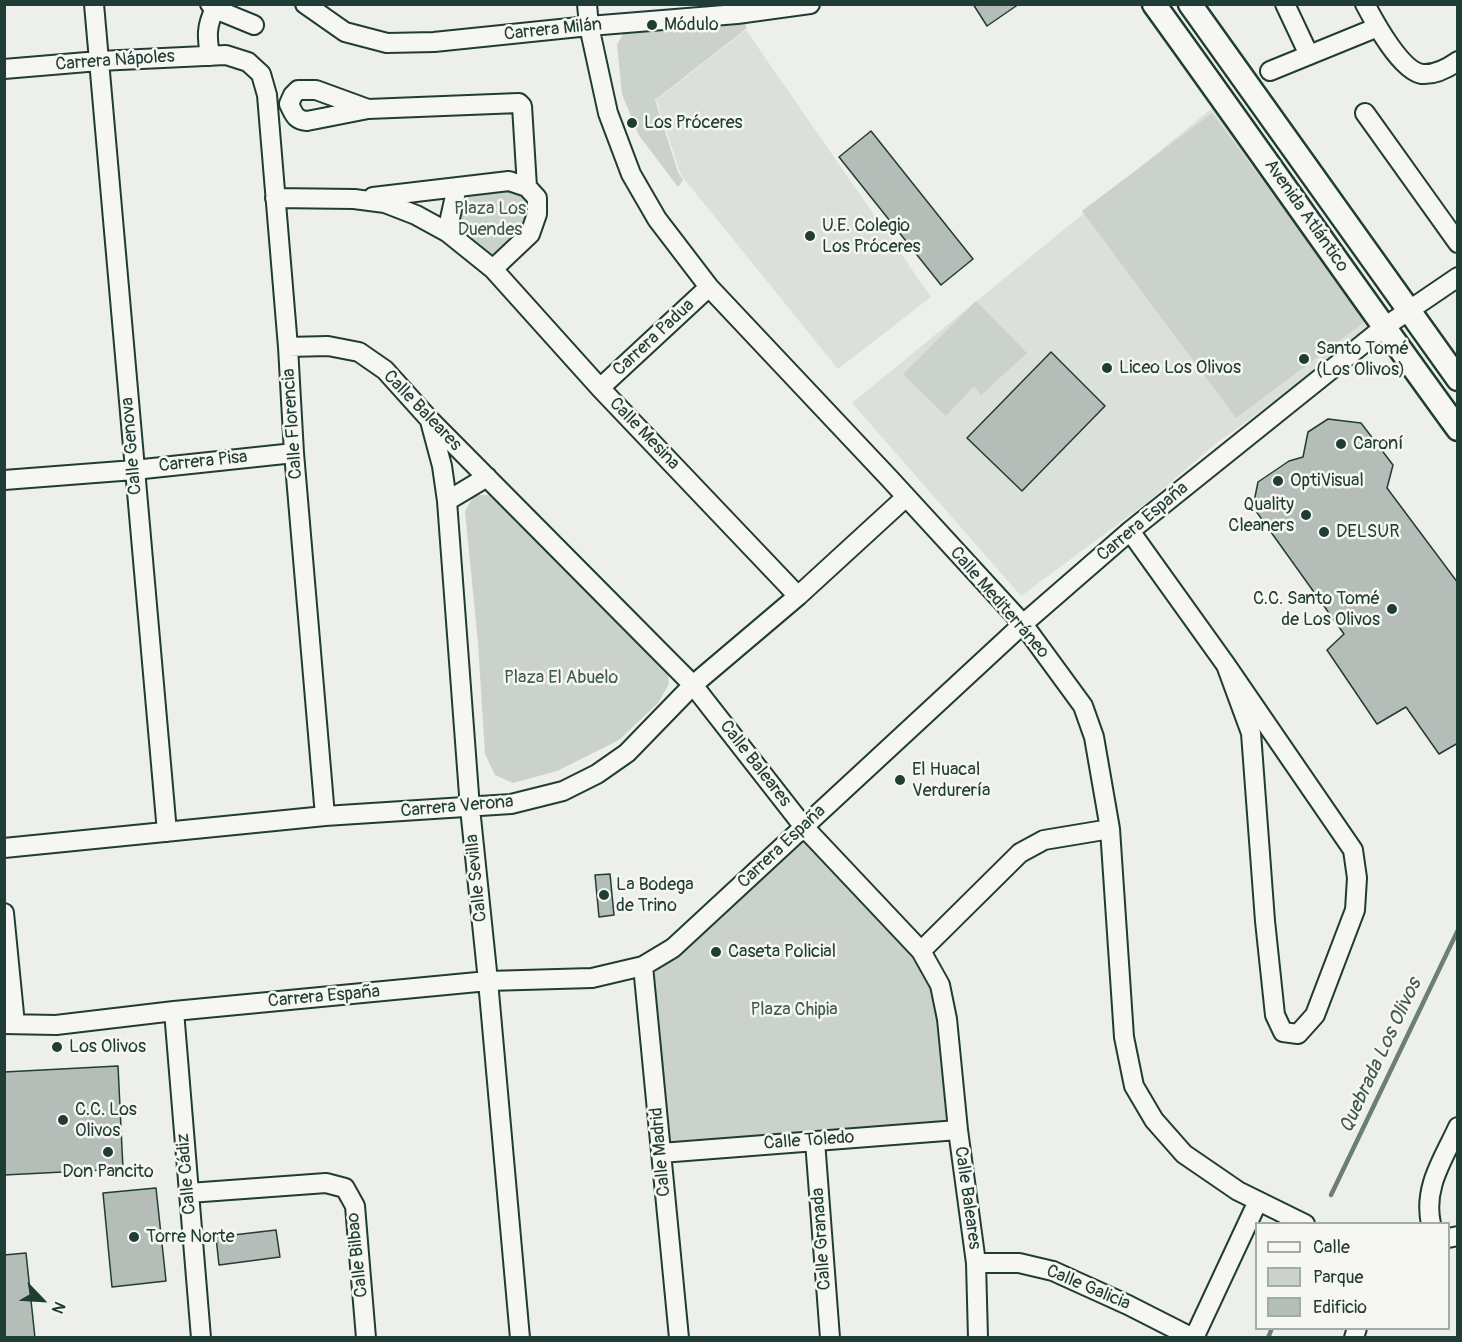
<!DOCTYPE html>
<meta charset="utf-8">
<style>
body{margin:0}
#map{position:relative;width:1462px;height:1342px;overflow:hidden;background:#edefea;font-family:Pangolin,sans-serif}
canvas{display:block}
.frame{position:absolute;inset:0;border:6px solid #1f3d34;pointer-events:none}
.legend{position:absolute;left:1255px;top:1222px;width:195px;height:108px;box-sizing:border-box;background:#f6f6f2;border:2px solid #a0aca6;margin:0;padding:8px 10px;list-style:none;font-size:18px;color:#1f3d34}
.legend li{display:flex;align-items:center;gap:12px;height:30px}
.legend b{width:30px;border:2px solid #a0aca6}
.north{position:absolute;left:12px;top:1270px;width:60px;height:60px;-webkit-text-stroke:4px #f6f6f2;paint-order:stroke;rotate:115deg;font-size:16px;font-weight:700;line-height:24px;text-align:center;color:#1f3d34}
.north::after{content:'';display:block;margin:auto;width:21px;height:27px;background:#1f3d34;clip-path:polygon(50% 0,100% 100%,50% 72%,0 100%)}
</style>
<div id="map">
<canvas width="1462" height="1342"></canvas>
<div class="frame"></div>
<ul class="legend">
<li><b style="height:8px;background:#f6f6f2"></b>Calle</li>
<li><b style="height:16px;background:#cbd2cc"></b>Parque</li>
<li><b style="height:16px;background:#b4bdb8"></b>Edificio</li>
</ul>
<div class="north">N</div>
</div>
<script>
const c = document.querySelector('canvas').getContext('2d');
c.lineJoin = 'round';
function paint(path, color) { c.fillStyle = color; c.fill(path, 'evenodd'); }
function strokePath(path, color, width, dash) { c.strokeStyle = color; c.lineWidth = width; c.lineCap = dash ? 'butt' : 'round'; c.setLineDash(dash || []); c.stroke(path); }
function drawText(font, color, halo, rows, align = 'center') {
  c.font = font + ' Pangolin,sans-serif'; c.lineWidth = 5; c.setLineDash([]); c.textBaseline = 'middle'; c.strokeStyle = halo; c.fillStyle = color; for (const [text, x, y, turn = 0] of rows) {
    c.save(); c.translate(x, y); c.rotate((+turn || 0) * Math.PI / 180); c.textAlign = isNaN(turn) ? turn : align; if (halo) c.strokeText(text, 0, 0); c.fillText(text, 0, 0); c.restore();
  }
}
paint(new Path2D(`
 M746,30L931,297L838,369L681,175L656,100Z
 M1216,105L1368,316L1369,326L1368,334L1214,445L1149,501L1021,596L852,403Z`), '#dce0db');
paint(new Path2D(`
 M747,14L746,29L655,100L678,172L683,180L678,187L638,134L622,94L617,45L625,30Z
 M1212,113L1367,320L1236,418L1082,211Z
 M509,188C513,191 521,195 524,199C539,225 505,245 488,258L455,231L468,195Z
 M976,301L1027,353L981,395L974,386L946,416L903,374Z
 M474,495H493L667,669L669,684L658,703L619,740L557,771L513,783L495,775L485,754L478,643L465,511Z
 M801,837L913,958L931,990L939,1030L946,1122L670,1144L651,976Z`), '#cbd2cc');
strokePath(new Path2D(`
 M1331,1195L1458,930
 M1268,1338L1272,1328`), '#6c7e77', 4.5);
const building = new Path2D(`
 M973,4H1019L987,26Z
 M871,131L973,259L941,285L839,157Z
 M1051,352L1105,406L1022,491L967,438Z
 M1328,419L1361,423L1393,465L1387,488L1458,583V743L1439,754L1406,707L1377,724L1327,650L1344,634L1253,507L1258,482L1289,461L1303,457L1308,432Z
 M610,874L614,915L599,917L595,875Z
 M118,1066L123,1169L4,1175V1072Z
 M156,1188L166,1281L112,1287L103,1193Z
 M276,1230L280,1257L219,1265L216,1237Z
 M26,1253L35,1338H4V1255Z`);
paint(building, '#b4bdb8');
strokePath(building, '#1f3d34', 1.5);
const minor = new Path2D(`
 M94,4L167,832
 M210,4L215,9L254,25
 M305,4L345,32L387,43L434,42L589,26L737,14L810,4
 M587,4L589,26L608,113L631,174L657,219L709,287L889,478L1023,624L1083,706L1094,737L1110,829L1124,1037L1134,1086L1154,1120L1184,1154L1238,1191L1305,1224
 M1285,4L1309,55
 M1365,4C1375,23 1401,71 1422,74C1434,75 1448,68 1458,61
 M210,56C207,37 206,26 215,9
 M4,69L99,61L226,55L248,62L261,74L267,95L288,347L294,453L325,816
 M1270,71L1378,27
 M368,109L316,90H298L293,95L289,104C294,114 295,120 307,121L368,109L519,103L522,106L527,187
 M1365,113L1458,243
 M373,197L509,181L527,187L537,198V214L530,234L493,269
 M275,198L354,199L385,203L416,215L447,232L493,269L600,388L798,596
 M447,232L457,187
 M288,347L328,346L359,352L385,370L430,420L693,685L804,827L921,951L940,985L947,1019L958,1130L976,1263L978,1338
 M600,388L709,287
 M430,421L442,466L447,501L470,808L488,981L520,1338
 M4,480L134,470L294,453
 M447,501L487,477
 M1130,531L1226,665L1353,850L1357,878L1355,910L1315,1015L1298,1034L1283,1032L1275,1015L1265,921L1251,733L1226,665
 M4,848L325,816L511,804L563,791L597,774L627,753L693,685L798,596L906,497
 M4,913L15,1024
 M921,951L1020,853L1044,840L1110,829
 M643,966L679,1338
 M174,1011L201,1338
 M4,1024L56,1025L174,1011L488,981L592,978L643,966L673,948L1023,624L1130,531L1383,328L1458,277
 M815,1141L830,1338
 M661,1153L958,1130
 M189,1193L326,1183L345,1188L355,1206L366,1338
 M1431,1224C1423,1187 1443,1160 1458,1127
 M1448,1238L1458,1236
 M976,1263H1019L1053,1271L1128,1305L1193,1338
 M1194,1338L1258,1201
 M1354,1338L1357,1328`);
const major = new Path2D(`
 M1154,4C1256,145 1355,288 1458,429
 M1190,4L1458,379`);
strokePath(minor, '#1f3d34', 22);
strokePath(major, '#1f3d34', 27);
strokePath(minor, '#f6f6f2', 18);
strokePath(major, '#f6f6f2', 22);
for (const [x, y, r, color] of [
 [652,25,6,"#1f3d34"],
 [632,123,6,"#1f3d34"],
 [810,236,6,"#1f3d34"],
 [1304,359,6,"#1f3d34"],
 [1107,368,6,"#1f3d34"],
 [1341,444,6,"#1f3d34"],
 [1278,481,6,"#1f3d34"],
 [1306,515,6,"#1f3d34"],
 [1324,532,6,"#1f3d34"],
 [1392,609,6,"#1f3d34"],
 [900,780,6,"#1f3d34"],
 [604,895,6,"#1f3d34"],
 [716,952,6,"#1f3d34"],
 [57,1047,6,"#1f3d34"],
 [63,1120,6,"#1f3d34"],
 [108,1152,6,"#1f3d34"],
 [134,1237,6,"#1f3d34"]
]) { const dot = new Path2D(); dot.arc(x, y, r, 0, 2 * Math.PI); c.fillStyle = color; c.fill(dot); strokePath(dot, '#f6f6f2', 2); }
drawText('18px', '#1f3d34', '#f6f6f2', [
 ["Módulo",664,25],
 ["Los Próceres",644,123],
 ["U.E. Colegio",822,226],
 ["Los Próceres",822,247],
 ["Santo Tomé",1316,349],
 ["(Los Olivos)",1316,370],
 ["Liceo Los Olivos",1119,368],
 ["Caroní",1353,444],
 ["OptiVisual",1290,481],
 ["Quality",1294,505,"right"],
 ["Cleaners",1294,526,"right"],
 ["DELSUR",1336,532],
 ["C.C. Santo Tomé",1380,599,"right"],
 ["de Los Olivos",1380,620,"right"],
 ["El Huacal",912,770],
 ["Verdurería",912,791],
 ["La Bodega",616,885],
 ["de Trino",616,906],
 ["Caseta Policial",728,952],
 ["Los Olivos",69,1047],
 ["C.C. Los",75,1110],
 ["Olivos",75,1131],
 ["Don Pancito",108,1172,"center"],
 ["Torre Norte",146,1237]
], 'left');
drawText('18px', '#1f3d34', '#f6f6f2', [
 ["Carrera Milán",553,30,-6],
 ["Carrera Nápoles",115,61,-4],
 ["Avenida Atlántico",1306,216,55],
 ["Carrera Padua",654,338,-43],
 ["Calle Baleares",422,411,46],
 ["Calle Florencia",293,424,-94],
 ["Calle Mesina",644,434,46],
 ["Calle Genova",132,446,-95],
 ["Carrera Pisa",203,462,-6],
 ["Carrera España",1143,522,-40],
 ["Calle Mediterráneo",999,603,49],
 ["Calle Baleares",755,764,52],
 ["Carrera Verona",457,807,-5],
 ["Carrera España",782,847,-43],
 ["Calle Sevilla",477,878,-96],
 ["Carrera España",324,997,-5],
 ["Calle Toledo",809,1141,-4],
 ["Calle Madrid",661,1152,-95],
 ["Calle Cádiz",187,1174,-95],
 ["Calle Baleares",967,1198,82],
 ["Calle Granada",822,1239,-94],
 ["Calle Bilbao",358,1255,-96],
 ["Calle Galicia",1088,1288,23]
]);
drawText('18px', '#415b52', '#f6f6f2', [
 ["Plaza Los",490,209],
 ["Duendes",490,230],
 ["Plaza El Abuelo",561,678],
 ["Plaza Chipia",794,1010]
]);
drawText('italic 20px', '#3f5850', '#f6f6f2', [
 ["Quebrada Los Olivos",1381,1056,-65]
]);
</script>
